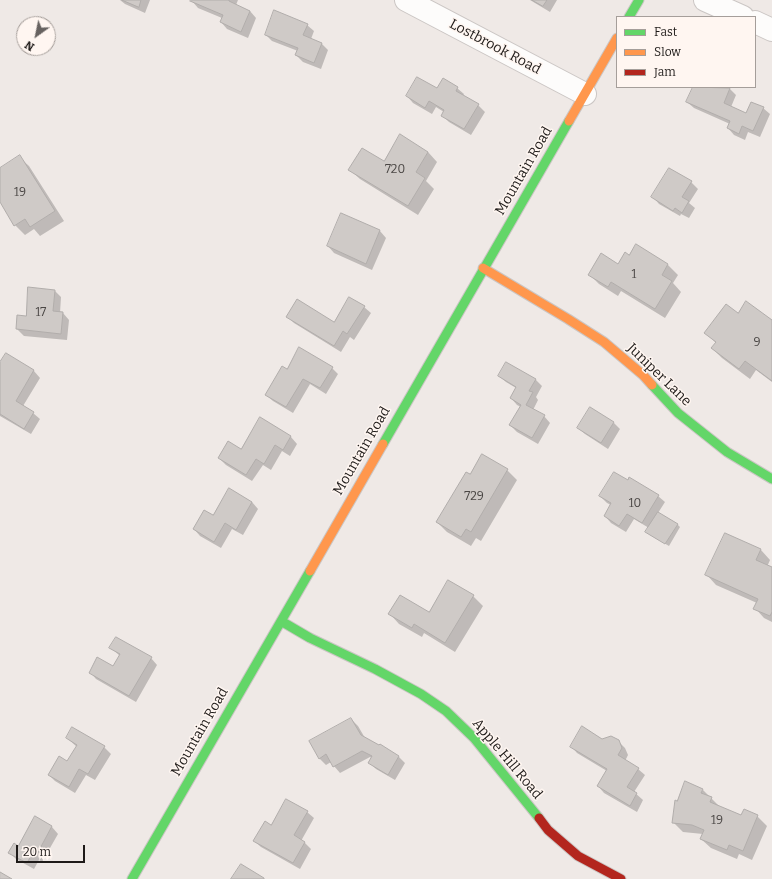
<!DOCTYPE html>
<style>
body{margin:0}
#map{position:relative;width:772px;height:879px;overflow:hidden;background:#efe9e6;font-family:Bitter,serif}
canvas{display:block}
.legend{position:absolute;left:616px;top:16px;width:140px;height:72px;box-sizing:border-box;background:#fff6f1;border:1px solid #a59e9a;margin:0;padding:5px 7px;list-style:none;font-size:12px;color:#1e1a18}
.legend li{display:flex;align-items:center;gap:8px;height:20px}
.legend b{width:20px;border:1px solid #a59e9a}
.north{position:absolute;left:16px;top:16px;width:40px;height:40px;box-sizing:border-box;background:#fff6f1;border:1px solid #a59e9a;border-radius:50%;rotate:213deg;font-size:11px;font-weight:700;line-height:16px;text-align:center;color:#1e1a18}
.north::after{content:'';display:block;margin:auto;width:14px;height:18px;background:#676260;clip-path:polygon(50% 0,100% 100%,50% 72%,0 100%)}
.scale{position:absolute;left:16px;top:845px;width:69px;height:18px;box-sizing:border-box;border:2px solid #1e1a18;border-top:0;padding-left:5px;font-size:12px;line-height:14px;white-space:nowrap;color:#1e1a18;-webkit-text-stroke:3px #fff6f1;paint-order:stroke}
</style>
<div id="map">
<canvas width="772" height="879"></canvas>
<ul class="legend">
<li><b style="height:5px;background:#63d668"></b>Fast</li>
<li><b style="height:5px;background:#ff974d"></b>Slow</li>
<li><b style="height:5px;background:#b3261e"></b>Jam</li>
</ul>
<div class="north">N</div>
<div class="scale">20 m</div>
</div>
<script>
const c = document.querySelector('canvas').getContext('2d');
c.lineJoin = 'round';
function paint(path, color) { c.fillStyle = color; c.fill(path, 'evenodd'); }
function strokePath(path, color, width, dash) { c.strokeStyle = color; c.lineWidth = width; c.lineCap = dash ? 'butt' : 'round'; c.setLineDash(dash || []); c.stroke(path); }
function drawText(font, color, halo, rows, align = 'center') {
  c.font = font + ' Bitter,serif'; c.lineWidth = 3; c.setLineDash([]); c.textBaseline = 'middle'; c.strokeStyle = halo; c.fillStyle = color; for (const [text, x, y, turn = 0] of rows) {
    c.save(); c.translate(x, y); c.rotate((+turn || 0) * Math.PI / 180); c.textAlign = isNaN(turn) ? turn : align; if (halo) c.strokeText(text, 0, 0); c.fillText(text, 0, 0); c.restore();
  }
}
paint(new Path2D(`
 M120,0H150L145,13L125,4Z
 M192,0H238L236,5L250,11L256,18L248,38L227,29L221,22L222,18L198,8L192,1Z
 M530,0H557L550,12Z
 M307,25L314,31L311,39L322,44L328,50L321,69L303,62L296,55L298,51L272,41L266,35Z
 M694,87H726L730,89L736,95L731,107L747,114L763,108L770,114L760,137L748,132L745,140L734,135L728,128L730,124L694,108L687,102Z
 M457,88L464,94L463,96L478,105L485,112L471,135L449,122L442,115L444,112L436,107L432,114L413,103L407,96L437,90Z
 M428,152L437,162L426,181L434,189L418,215L360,179L350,170Z
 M19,157L29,166L64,221L40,236L34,229L25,235L15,225L0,200V169Z
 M669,169L691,182L698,189L689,203L695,208L689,218L681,214L680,216L659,204L653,197Z
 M342,215L380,231L386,238L372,270L334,253L328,246Z
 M636,246L668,265L678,275L673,283L681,292L665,318L621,291L618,296L599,284L589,274L619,265L630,256Z
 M55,291L61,297L60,313H63L69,320L67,340L24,336L17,329L26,317Z
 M364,307L371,313L354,340L350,337L341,352L294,323L288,317L335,323Z
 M738,314L772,322V382L756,370L750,379L722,358L712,348L716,343L706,333Z
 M6,354L34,371L40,378L23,406L33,413L40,419L31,434L0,416V364Z
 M506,363L536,380L542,386L536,397L538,400L533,410L544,416L550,423L538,444L517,432L510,425L521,407L517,405L511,398L516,388L506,382L499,376Z
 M332,368L338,374L326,394L310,384L293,413L273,401L266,395L287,370Z
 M261,418L291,437L297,444L290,456L282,451L271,470L263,465L252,481L226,465L219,458L241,450Z
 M614,423L620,429L608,449L585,434L578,428Z
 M483,455L507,470L517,480L481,541L476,538L471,546L447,532L437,522L471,476Z
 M229,489L252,502L258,509L243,535L232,529L221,548L200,536L194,529L213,517Z
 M600,496H658L665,502L658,513L677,524L680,527L669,546L650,535L647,532L649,528L634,519L626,532L611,523L605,516L611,505L607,503Z
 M725,534L761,550L770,560L767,567L772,569V622L764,618L755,608L757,603L716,585L707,575Z
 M473,596L483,606L455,652L424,633L422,637L399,624L390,614L429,613Z
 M111,648L151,658L157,665L136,702L96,679L90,672L114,667L120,656Z
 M351,719L358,726L365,738L380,746L399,757L405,763L395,780L376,769L369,762L372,758L370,757L340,773L334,766L331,762L326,765L319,758Z
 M67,738L104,747L111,754L95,780L86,775L75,793L55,781L49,775L68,762L77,747Z
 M602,740L618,741L625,748L628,755L625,761L638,769L645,775L634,792L643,800L637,812L604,793L598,786L607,771L577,753L571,746Z
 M703,790L721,808L742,816H757L767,826L752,860L739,854L737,859L711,848L701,839L703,834L683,832L673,822Z
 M307,812L314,818L301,841L305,843L311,849L300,869L261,847L254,841L271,826Z
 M35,818L52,827L58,834L42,862L39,860L34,869L16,859L9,852L19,847Z`), '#0003');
const building = new Path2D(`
 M122,0H141L139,7Z
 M191,0H229V1L250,11L241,32L220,22L223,15L190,1Z
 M532,0H547L543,6Z
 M274,10L308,24L303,35L322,43L314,63L295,55L298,48L265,35Z
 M417,77L437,88L443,78L458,87L456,91L479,104L464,129L441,116L444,110L429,101L425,108L406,96Z
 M693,87L730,88L724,103L746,113L751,102L764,107L753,131L742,126L739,134L727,128L730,121L686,102Z
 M400,134L428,152L416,172L425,178L408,206L348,170L362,148L384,161Z
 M20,155L55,211L30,227L25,219L14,226L0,202V168Z
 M669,168L692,181L682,197L689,201L682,213L675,208L673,211L651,197Z
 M341,213L380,230L366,264L327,246Z
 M636,244L668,264L662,275L672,281L655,309L611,282L608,287L588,275L601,253L618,264L625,252L629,255Z
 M28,287L55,290L53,311L63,312L61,334L16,329L17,315L26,316Z
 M349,297L365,306L347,334L343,331L334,346L286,317L297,299L334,322Z
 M746,301L772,320V381L745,361L739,369L711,348L716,342L704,333L726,304L738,313Z
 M299,347L333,367L320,388L303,379L286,407L265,395L282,366L287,369Z
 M6,353L34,370L16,401L34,412L24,429L0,414V362Z
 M506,362L536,379L529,391L533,392L526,405L545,415L532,438L509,425L521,405L510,398L516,387L498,376Z
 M590,407L614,422L601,443L577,428Z
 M260,417L291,436L283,450L275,445L264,464L256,459L246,475L218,458L228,441L241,449Z
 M482,454L508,469L471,532L466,529L461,537L436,522L466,472L470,474Z
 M614,472L628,480L629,477L659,495L642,523L627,514L619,526L604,516L611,503L599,496Z
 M229,488L252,502L236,530L225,523L214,542L193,529L204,510L213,515Z
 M658,512L678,524L665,544L645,532Z
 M725,533L761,549L756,560L772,567V612L770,616L753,609L758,599L705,575Z
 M448,580L474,595L445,643L414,624L412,628L388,614L400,595L429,612Z
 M116,637L152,657L129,696L89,673L97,657L113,666L120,654L109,648Z
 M351,718L361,735L379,745L380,744L399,756L388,775L368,763L372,756L362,751L333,767L326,754L319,759L309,741Z
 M582,726L602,739L611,736L619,740L622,748L618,755L639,768L627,787L637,793L630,806L597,786L607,769L570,747Z
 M72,727L105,746L88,774L79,769L69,787L48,775L59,756L67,761L77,745L66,738Z
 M685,781L703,789L701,793L712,797L710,802L741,815L744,809L758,815L743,851L729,845L727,850L700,839L704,830L692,825L672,823L675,800L677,801Z
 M286,799L308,811L294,835L305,842L293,863L253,841L265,821L271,825Z
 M35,816L52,826L36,856L32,854L27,863L8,853L14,843L18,846Z
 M241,864L264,878V879H231Z
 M0,872L12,879H0Z`);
paint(building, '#cfcac7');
strokePath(building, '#b1adab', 1);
const street = new Path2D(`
 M406,0L585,94
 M705,0L743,17
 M755,22L772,30`);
const fast = new Path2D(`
 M629,17L639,0
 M652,385L678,413L727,452L772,479
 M383,444L569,121
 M281,621L310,638L375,669L421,694L446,711L474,738L539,818
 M132,879L310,571`);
const slow = new Path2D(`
 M569,121L617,38
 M483,268L568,319L604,342L643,375L652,385
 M310,571L383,444`);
const jam = new Path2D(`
 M539,818L548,830L578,856L621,879`);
strokePath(street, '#cbc6c4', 24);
strokePath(fast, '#cbc6c4', 11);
strokePath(slow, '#cbc6c4', 11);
strokePath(jam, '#cbc6c4', 11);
strokePath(street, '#fdfcfb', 22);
strokePath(fast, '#63d668', 9);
strokePath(slow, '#ff974d', 9);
strokePath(jam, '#b3261e', 9);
drawText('12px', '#4a4644', null, [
 ["720",395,170],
 ["19",20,193],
 ["1",634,275],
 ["17",41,313],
 ["9",757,343],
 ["729",474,497],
 ["10",635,504],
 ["19",717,821]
]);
drawText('14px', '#1e1a18', '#fff6f1', [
 ["Lostbrook Road",495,47,28],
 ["Mountain Road",524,171,-60],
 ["Juniper Lane",659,375,44],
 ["Mountain Road",362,451,-60],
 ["Mountain Road",200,732,-60],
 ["Apple Hill Road",507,759,50]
]);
</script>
